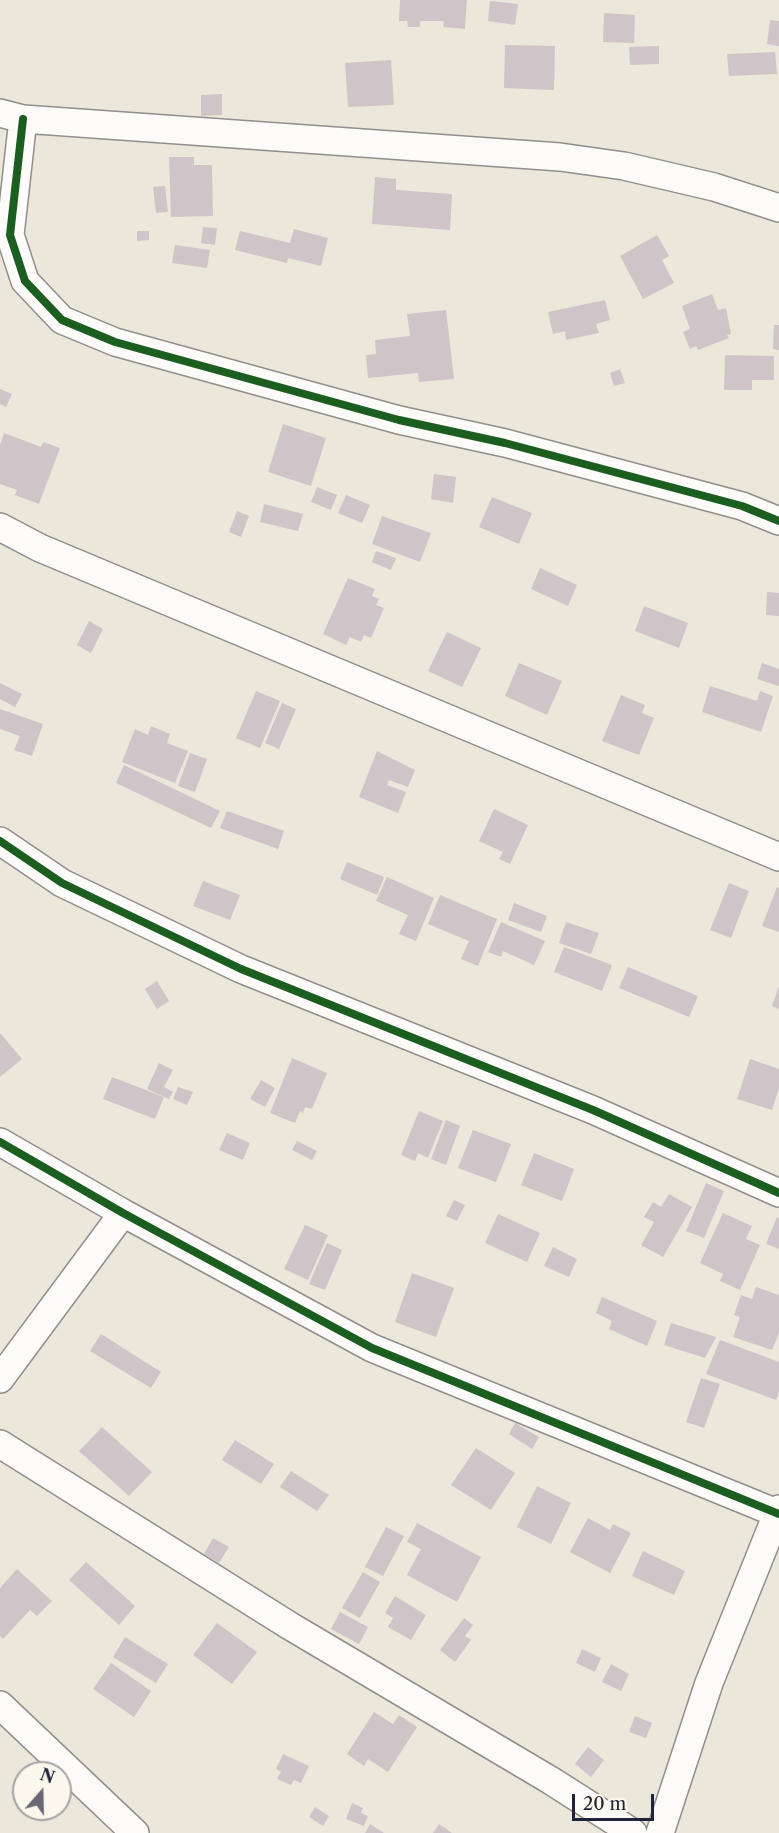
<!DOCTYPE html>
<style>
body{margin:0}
#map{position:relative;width:779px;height:1833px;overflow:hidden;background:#ece7db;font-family:"Libre Caslon Text",serif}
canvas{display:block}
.north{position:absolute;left:12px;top:1761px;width:60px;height:60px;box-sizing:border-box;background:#fbf7ec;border:2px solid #a4a2a5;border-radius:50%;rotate:20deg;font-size:16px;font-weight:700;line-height:24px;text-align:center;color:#22223b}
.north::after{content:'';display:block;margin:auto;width:21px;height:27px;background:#696773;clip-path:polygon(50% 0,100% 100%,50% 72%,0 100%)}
.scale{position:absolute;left:572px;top:1794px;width:82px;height:27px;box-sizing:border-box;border:3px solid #22223b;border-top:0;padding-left:8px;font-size:18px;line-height:21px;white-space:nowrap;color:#22223b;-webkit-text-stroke:4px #fbf7ec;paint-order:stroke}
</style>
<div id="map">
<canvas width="779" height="1833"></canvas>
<div class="north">N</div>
<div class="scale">20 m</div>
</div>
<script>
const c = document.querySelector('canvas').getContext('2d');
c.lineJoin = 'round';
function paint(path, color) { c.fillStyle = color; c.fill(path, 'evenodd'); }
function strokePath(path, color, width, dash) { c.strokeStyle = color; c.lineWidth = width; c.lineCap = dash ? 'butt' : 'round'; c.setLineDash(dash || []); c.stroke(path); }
paint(new Path2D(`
 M400,0H467L465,29L443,27L444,21H420V27H408L407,21H399Z
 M490,1L518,4L515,25L488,21Z
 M604,13L635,15L634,43L603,42Z
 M770,20L779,21V46L767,44Z
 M505,45L555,46L554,90L504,88Z
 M659,46V64L630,65L629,47Z
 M775,52L777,74L729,76L727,54Z
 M391,60L394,105L348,107L345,63Z
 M222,94V115L201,116V95Z
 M169,157H194V165H212L213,216L171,217Z
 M375,177L396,179V190L452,194L450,230L372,224Z
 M165,186L168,212L156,213L153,187Z
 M203,227L217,228L215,245L201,243Z
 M294,229L328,238L321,266L288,258L287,263L235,250L240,231L290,243Z
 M137,231H149V240L137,241Z
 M657,235L669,256L662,260L674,283L643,299L620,256Z
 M175,245L210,250L207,268L172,263Z
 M712,294L718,310L726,308L731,334L727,335L729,338L698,350L696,346L690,349L683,332L690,329L682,306Z
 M605,300L610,320L596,324L599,333L566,340L565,331L553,334L548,312Z
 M446,310L454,379L419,382L418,373L368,378L366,355L376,354L375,340L410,336L407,314Z
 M774,325H779V350L773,349Z
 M725,355L774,356V380H752V390H724Z
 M620,369L625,383L614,386L610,373Z
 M0,389L12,394L6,407L0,404Z
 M283,424L326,438L311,486L268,472Z
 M4,433L41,447L43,442L60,448L39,504L15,495L17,490L0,484V445Z
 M434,474L456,477L453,503L431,499Z
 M317,487L337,495L331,510L311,502Z
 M346,495L370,505L362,523L338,513Z
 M492,497L532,513L519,544L479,527Z
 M264,504L303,514L298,531L260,522Z
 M237,511L249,516L241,537L229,532Z
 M382,516L431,533L420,562L372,544Z
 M376,551L396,558L391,570L372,562Z
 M540,568L577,585L568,606L531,589Z
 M348,578L375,589L372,596L379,599L376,605L384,608L371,638L364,635L361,642L350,637L346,645L323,634Z
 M767,592L779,593V616L766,615Z
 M644,606L688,623L679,648L635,631Z
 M89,621L103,629L91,653L77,645Z
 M447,632L481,648L462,687L428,671Z
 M519,663L562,681L547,715L505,696Z
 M762,663L779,669V686L757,679Z
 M0,683L22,694L15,707L0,699Z
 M710,686L757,701L760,691L773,696L761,732L702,712Z
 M256,691L280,701L260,748L236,738Z
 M621,695L645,705L642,713L654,718L639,755L602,741Z
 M282,703L296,709L279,749L265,743Z
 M0,709L43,724L32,756L14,750L20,736L0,729Z
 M151,726L170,734L167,743L188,751L175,783L122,762L135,729L148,735Z
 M377,751L415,770L408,787L389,780L387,785L406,792L398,813L359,797Z
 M190,753L207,759L195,792L178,786Z
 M124,765L220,811L211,828L116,783Z
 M494,809L528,825L510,864L499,859L503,852L479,841Z
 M227,811L284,831L278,849L220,828Z
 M347,862L384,877L377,895L340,879Z
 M387,877L434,898L416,941L399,934L408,915L376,901Z
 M203,881L240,895L230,920L193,906Z
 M729,883L749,891L731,938L710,930Z
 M777,887L779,888V932L762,926Z
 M440,895L497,919L478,966L461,959L469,941L428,924Z
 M514,903L547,916L541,932L508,920Z
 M501,922L545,941L534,965L503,951L501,957L488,952Z
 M566,922L599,933L591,954L559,943Z
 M564,947L612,965L602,991L554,972Z
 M628,967L698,996L689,1017L619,988Z
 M157,981L169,1001L157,1009L145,989Z
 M779,986V1009L772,1006Z
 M0,1033L22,1059L0,1077Z
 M292,1058L327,1073L312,1109L305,1107L303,1113L300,1111L295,1123L270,1113Z
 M750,1059L779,1069V1088L772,1110L737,1099Z
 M159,1063L173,1070L164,1087L173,1092L169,1099L147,1089Z
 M112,1077L164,1097L155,1119L103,1099Z
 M261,1080L275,1088L265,1107L250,1099Z
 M178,1087L193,1092L187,1105L173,1099Z
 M419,1111L443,1121L428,1158L418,1153L415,1161L401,1155Z
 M446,1120L460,1126L446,1165L431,1159Z
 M473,1130L511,1144L496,1182L458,1168Z
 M227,1133L250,1143L243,1160L219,1150Z
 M297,1141L317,1151L312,1160L292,1150Z
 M534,1153L574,1169L562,1201L521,1185Z
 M706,1183L724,1191L704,1238L686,1231Z
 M669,1194L692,1207L663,1257L641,1245L654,1222L644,1217L653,1202L661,1207Z
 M454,1200L465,1205L457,1221L446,1216Z
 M723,1213L752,1226L746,1239L760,1245L740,1290L720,1281L723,1274L700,1263Z
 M498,1214L540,1233L527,1262L485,1243Z
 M777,1217L779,1218V1249L766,1244Z
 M305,1225L328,1235L308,1280L284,1269Z
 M327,1243L342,1250L325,1290L309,1284Z
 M553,1247L577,1259L569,1277L544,1266Z
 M412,1273L454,1288L436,1337L395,1322Z
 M756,1287L779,1295V1333L772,1350L733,1337L740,1317L734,1315L741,1295L752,1299Z
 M602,1297L657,1321L647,1346L609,1329L612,1321L596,1313Z
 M671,1323L716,1337L705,1358L664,1345Z
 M101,1334L161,1372L151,1388L90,1351Z
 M720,1340L779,1362V1392L776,1400L706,1374Z
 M701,1378L720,1384L704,1428L686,1422Z
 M515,1423L539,1437L532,1449L509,1434Z
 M102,1427L152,1472L129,1496L79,1451Z
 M235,1440L274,1464L261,1484L222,1460Z
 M476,1448L515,1473L491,1510L451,1485Z
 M291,1471L329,1495L317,1511L280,1487Z
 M537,1486L571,1503L551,1544L517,1527Z
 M588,1518L610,1530L613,1524L631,1533L610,1573L570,1552Z
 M417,1523L481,1557L457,1602L407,1575L421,1549L407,1542Z
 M386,1527L404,1536L383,1576L365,1567Z
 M213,1538L229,1547L219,1563L204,1554Z
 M643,1551L685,1571L674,1595L632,1576Z
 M86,1562L135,1606L119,1625L69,1580Z
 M17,1569L52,1601L37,1616L30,1610L3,1639L0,1636V1588Z
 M363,1572L380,1582L360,1618L342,1608Z
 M395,1596L426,1615L411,1640L388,1627L393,1618L385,1613Z
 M340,1612L368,1627L359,1644L331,1629Z
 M464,1618L473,1625L465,1636L471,1640L455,1662L440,1650Z
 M217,1623L257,1652L232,1684L193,1655Z
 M125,1637L168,1664L156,1683L113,1657Z
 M582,1649L601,1658L595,1672L576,1663Z
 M111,1663L151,1691L134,1717L93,1689Z
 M611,1664L629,1674L621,1691L602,1682Z
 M374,1712L393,1724L399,1715L417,1727L388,1772L368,1759L364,1766L347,1754Z
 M635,1716L652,1723L646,1738L629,1732Z
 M588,1747L604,1760L591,1777L575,1764Z
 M283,1754L309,1766L301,1783L294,1780L291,1785L277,1779L281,1772L276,1769Z
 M352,1803L363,1808L361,1813L368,1816L364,1826L346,1819Z
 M315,1807L329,1816L323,1826L309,1817Z
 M370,1824L384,1833H365Z
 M439,1824L452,1833H433Z`), '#cfc4c7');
const street = new Path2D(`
 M0,113L23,119L560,157L624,166L714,187L779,208
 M23,119L10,235L25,281L62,320L115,342L399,420L505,443L742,506L779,521
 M0,527L40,548L779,857
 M0,841L62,883L241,969L593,1110L779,1193
 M0,1142L123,1213L372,1348L779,1514
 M0,1379L123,1213
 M0,1444L290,1626L550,1780L633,1833
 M0,1705L135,1833
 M660,1833L709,1683L779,1509`);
strokePath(street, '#918e8c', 30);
strokePath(street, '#fcfbfa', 27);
strokePath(new Path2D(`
 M23,119L10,235L25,281L62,320L115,342L399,420L505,443L742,506L779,521
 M0,841L62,883L241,969L593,1110L779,1193
 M0,1142L123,1213L372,1348L779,1514`), '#1b5e20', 8);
</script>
